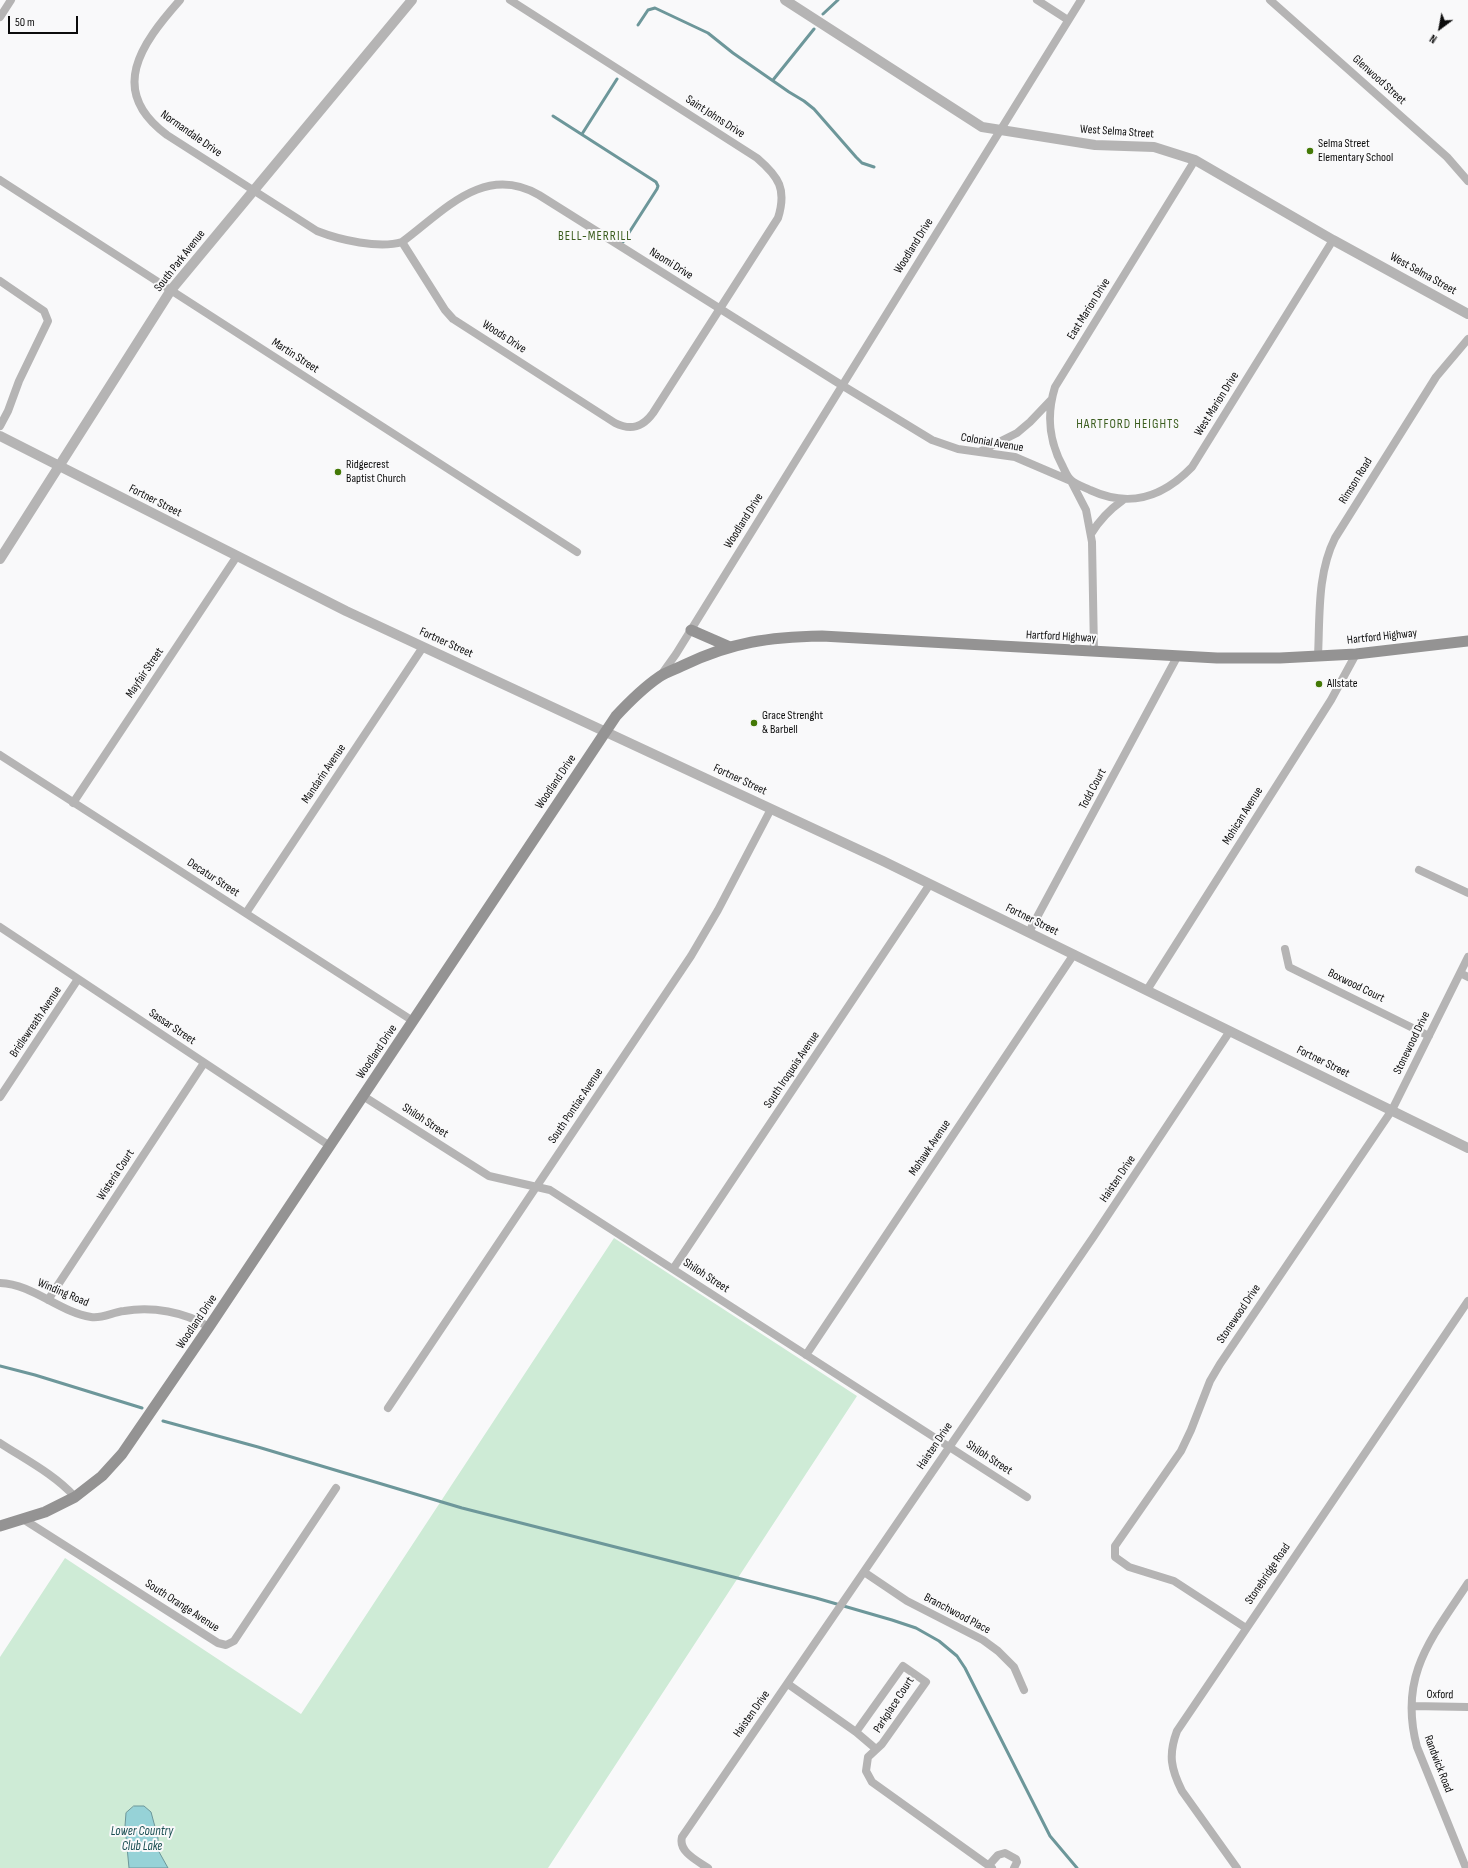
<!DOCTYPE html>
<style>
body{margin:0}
#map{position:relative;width:1468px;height:1868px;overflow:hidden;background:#f9f9fa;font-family:"Sofia Sans Condensed",sans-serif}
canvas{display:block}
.north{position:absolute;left:1420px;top:8px;width:40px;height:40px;-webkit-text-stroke:3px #f9f9fa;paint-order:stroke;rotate:212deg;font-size:11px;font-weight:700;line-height:16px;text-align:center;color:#0c0c0c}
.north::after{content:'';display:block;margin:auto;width:14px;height:18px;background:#0c0c0c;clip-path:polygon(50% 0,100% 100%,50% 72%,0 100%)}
.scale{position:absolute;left:8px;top:16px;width:70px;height:18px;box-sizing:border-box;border:2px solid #0c0c0c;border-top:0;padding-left:5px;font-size:12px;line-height:14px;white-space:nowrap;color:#0c0c0c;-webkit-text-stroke:3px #f9f9fa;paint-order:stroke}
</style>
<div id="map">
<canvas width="1468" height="1868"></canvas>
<div class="north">N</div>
<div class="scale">50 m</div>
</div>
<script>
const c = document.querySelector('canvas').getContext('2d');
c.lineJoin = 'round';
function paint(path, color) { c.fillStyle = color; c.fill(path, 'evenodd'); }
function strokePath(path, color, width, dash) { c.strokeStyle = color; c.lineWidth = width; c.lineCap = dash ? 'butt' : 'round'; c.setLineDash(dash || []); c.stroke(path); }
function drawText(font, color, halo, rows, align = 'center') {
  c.font = font + ' "Sofia Sans Condensed",sans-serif'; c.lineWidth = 4; c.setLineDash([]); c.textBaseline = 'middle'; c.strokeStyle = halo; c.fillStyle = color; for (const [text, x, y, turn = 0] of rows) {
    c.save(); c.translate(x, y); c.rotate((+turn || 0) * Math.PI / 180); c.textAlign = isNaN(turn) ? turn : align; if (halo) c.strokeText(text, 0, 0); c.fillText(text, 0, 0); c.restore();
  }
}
paint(new Path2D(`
 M614,1238L857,1396L548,1868H0V1657L65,1558L301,1714Z`), '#ceebd6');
const water = new Path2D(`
 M134,1806H144L151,1812L158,1838V1850L168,1868H129L125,1826L126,1813Z`);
paint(water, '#96d2d7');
strokePath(water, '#6d979a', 1);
strokePath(new Path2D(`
 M823,14L838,0
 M638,25L648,10L655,8L708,33L733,53L789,92L804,101L814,109L856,157L862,163L874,167
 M773,80L814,29
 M553,116L656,182L658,186L657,189L623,242
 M582,134L617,79
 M0,1366L35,1375L142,1408
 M163,1421L258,1447L462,1508L816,1598L892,1620L916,1628L939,1641L957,1656L965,1668L1050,1836L1077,1868`), '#6d979a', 3);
strokePath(new Path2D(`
 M180,0C141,44 107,91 167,135L317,231C340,240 379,249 402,242C444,211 484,163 539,195L835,381L932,440L958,449L1015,457L1071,481L1086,510L1092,542L1094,651
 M1037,0L1068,20
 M1270,0L1447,157L1468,181
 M0,17L11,0
 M1195,160L1055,387C1046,416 1049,441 1063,467C1065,471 1067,477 1071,480C1075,484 1084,487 1090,490C1129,508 1162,498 1192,467L1333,240
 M0,180L577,552
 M402,242L445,310L453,319L615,423C631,431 643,427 653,413L778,218C787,189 779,177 757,158L510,0
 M0,281L38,307L44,311L48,321L19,381L8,411L0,426
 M981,451L1017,433L1030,422L1051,400
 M1091,534C1100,519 1109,510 1123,500
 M1318,656C1320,616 1317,574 1335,538L1436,377L1468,339
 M661,675L676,654L1081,0
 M0,755L413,1021
 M73,803L237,556
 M1419,870L1468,893
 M246,913L423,647
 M0,927L330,1146
 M1029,932L1177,657
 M1285,949L1289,967L1429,1036
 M1460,973L1468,977
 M1147,990L1331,700L1356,654
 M363,1096L489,1176L550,1190L1027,1497
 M0,1097L78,979
 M673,1269L930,884
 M0,1283C33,1284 59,1312 91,1317C102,1319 113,1312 124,1311C152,1306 185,1312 209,1327
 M48,1300L204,1063
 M806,1355L1074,954
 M388,1408L691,956L718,910L771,809
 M0,1443C26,1460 54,1474 75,1497
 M23,1519L218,1643L226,1645L234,1641L336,1488
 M864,1572L907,1601L983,1640L998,1651L1014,1667L1024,1690
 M1246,1628L1174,1581L1129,1567L1115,1557V1546L1181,1451L1191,1430L1210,1381L1220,1364L1392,1110L1468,957
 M788,1684L856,1732L876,1749
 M1412,1706L1468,1707
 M856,1732L903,1666L926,1682L882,1744L868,1757L866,1771L872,1782L992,1868
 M989,1865L998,1855L1005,1853L1016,1859L1017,1862L1014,1868
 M708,1868C698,1861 678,1852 682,1837L1094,1236L1230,1031
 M1237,1868L1182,1791C1171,1769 1168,1755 1177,1731L1468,1301
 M1466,1868L1417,1747C1398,1676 1431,1639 1468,1583`), '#b5b4b4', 8);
strokePath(new Path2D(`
 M785,0L982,127L1095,145L1154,147L1195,160L1333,240L1468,314
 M0,436L346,611L883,861L1468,1148
 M0,559L171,290L412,0`), '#b5b4b4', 10);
strokePath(new Path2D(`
 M691,630L730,647
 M0,1526L45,1512L75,1497L102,1476L122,1454L209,1327L616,716C629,702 643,688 659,677C666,672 676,669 684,665C732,642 769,637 822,636L1217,658H1280L1356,654L1468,641`), '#949393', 11);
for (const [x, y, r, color] of [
 [1310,151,4,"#447906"],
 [338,472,4,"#447906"],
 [1319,684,4,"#447906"],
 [754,723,4,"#447906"]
]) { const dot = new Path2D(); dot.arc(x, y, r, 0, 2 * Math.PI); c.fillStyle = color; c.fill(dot); strokePath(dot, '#f9f9fa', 1.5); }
drawText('12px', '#0c0c0c', '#f9f9fa', [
 ["Glenwood Street",1379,80,42],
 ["Saint Johns Drive",715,117,33],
 ["West Selma Street",1117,132,4],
 ["Normandale Drive",191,134,35],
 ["Woodland Drive",914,246,-58],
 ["South Park Avenue",180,261,-52],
 ["Naomi Drive",671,264,32],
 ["West Selma Street",1423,274,29],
 ["East Marion Drive",1089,309,-58],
 ["Woods Drive",504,337,33],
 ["Martin Street",295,356,33],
 ["West Marion Drive",1217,404,-58],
 ["Colonial Avenue",992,443,10],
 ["Rimson Road",1356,481,-58],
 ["Fortner Street",155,501,27],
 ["Woodland Drive",744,521,-58],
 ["Hartford Highway",1061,637,3],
 ["Hartford Highway",1382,637,-6],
 ["Fortner Street",446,643,24],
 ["Mayfair Street",145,673,-56],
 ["Mandarin Avenue",324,774,-56],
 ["Fortner Street",740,780,25],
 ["Woodland Drive",556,782,-56],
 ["Todd Court",1093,789,-62],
 ["Mohican Avenue",1243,816,-58],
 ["Decatur Street",213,878,33],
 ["Fortner Street",1032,920,26],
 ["Boxwood Court",1356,986,26],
 ["Bridlewreath Avenue",36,1022,-56],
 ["Sassar Street",172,1027,34],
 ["Stonewood Drive",1412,1043,-64],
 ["Woodland Drive",377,1052,-56],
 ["Fortner Street",1323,1062,26],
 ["South Iroquois Avenue",792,1070,-56],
 ["South Pontiac Avenue",576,1106,-56],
 ["Shiloh Street",425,1121,33],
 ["Mohawk Avenue",930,1148,-56],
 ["Wisteria Court",116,1175,-57],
 ["Haisten Drive",1118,1179,-56],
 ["Shiloh Street",706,1276,33],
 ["Winding Road",63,1293,23],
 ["Stonewood Drive",1239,1314,-56],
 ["Woodland Drive",197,1322,-56],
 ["Haisten Drive",935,1446,-56],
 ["Shiloh Street",989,1458,33],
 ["Stonebridge Road",1268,1574,-56],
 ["South Orange Avenue",182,1606,33],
 ["Branchwood Place",957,1614,28],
 ["Oxford",1440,1695,1],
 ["Parkplace Court",894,1705,-57],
 ["Haisten Drive",752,1714,-55],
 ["Randwick Road",1438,1764,69]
]);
drawText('12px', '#0c0c0c', '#f9f9fa', [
 ["Selma Street",1318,144],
 ["Elementary School",1318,158],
 ["Ridgecrest",346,465],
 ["Baptist Church",346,479],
 ["Allstate",1327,684],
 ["Grace Strenght",762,716],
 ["& Barbell",762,730]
], 'left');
c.letterSpacing = '1px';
drawText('13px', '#3b5d1e', '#f9f9fa', [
 ["BELL-MERRILL",595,237],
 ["HARTFORD HEIGHTS",1128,425]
]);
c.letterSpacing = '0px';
drawText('italic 13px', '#1b4f53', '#f9f9fa', [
 ["Lower Country",142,1832],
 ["Club Lake",142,1847]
]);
</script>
